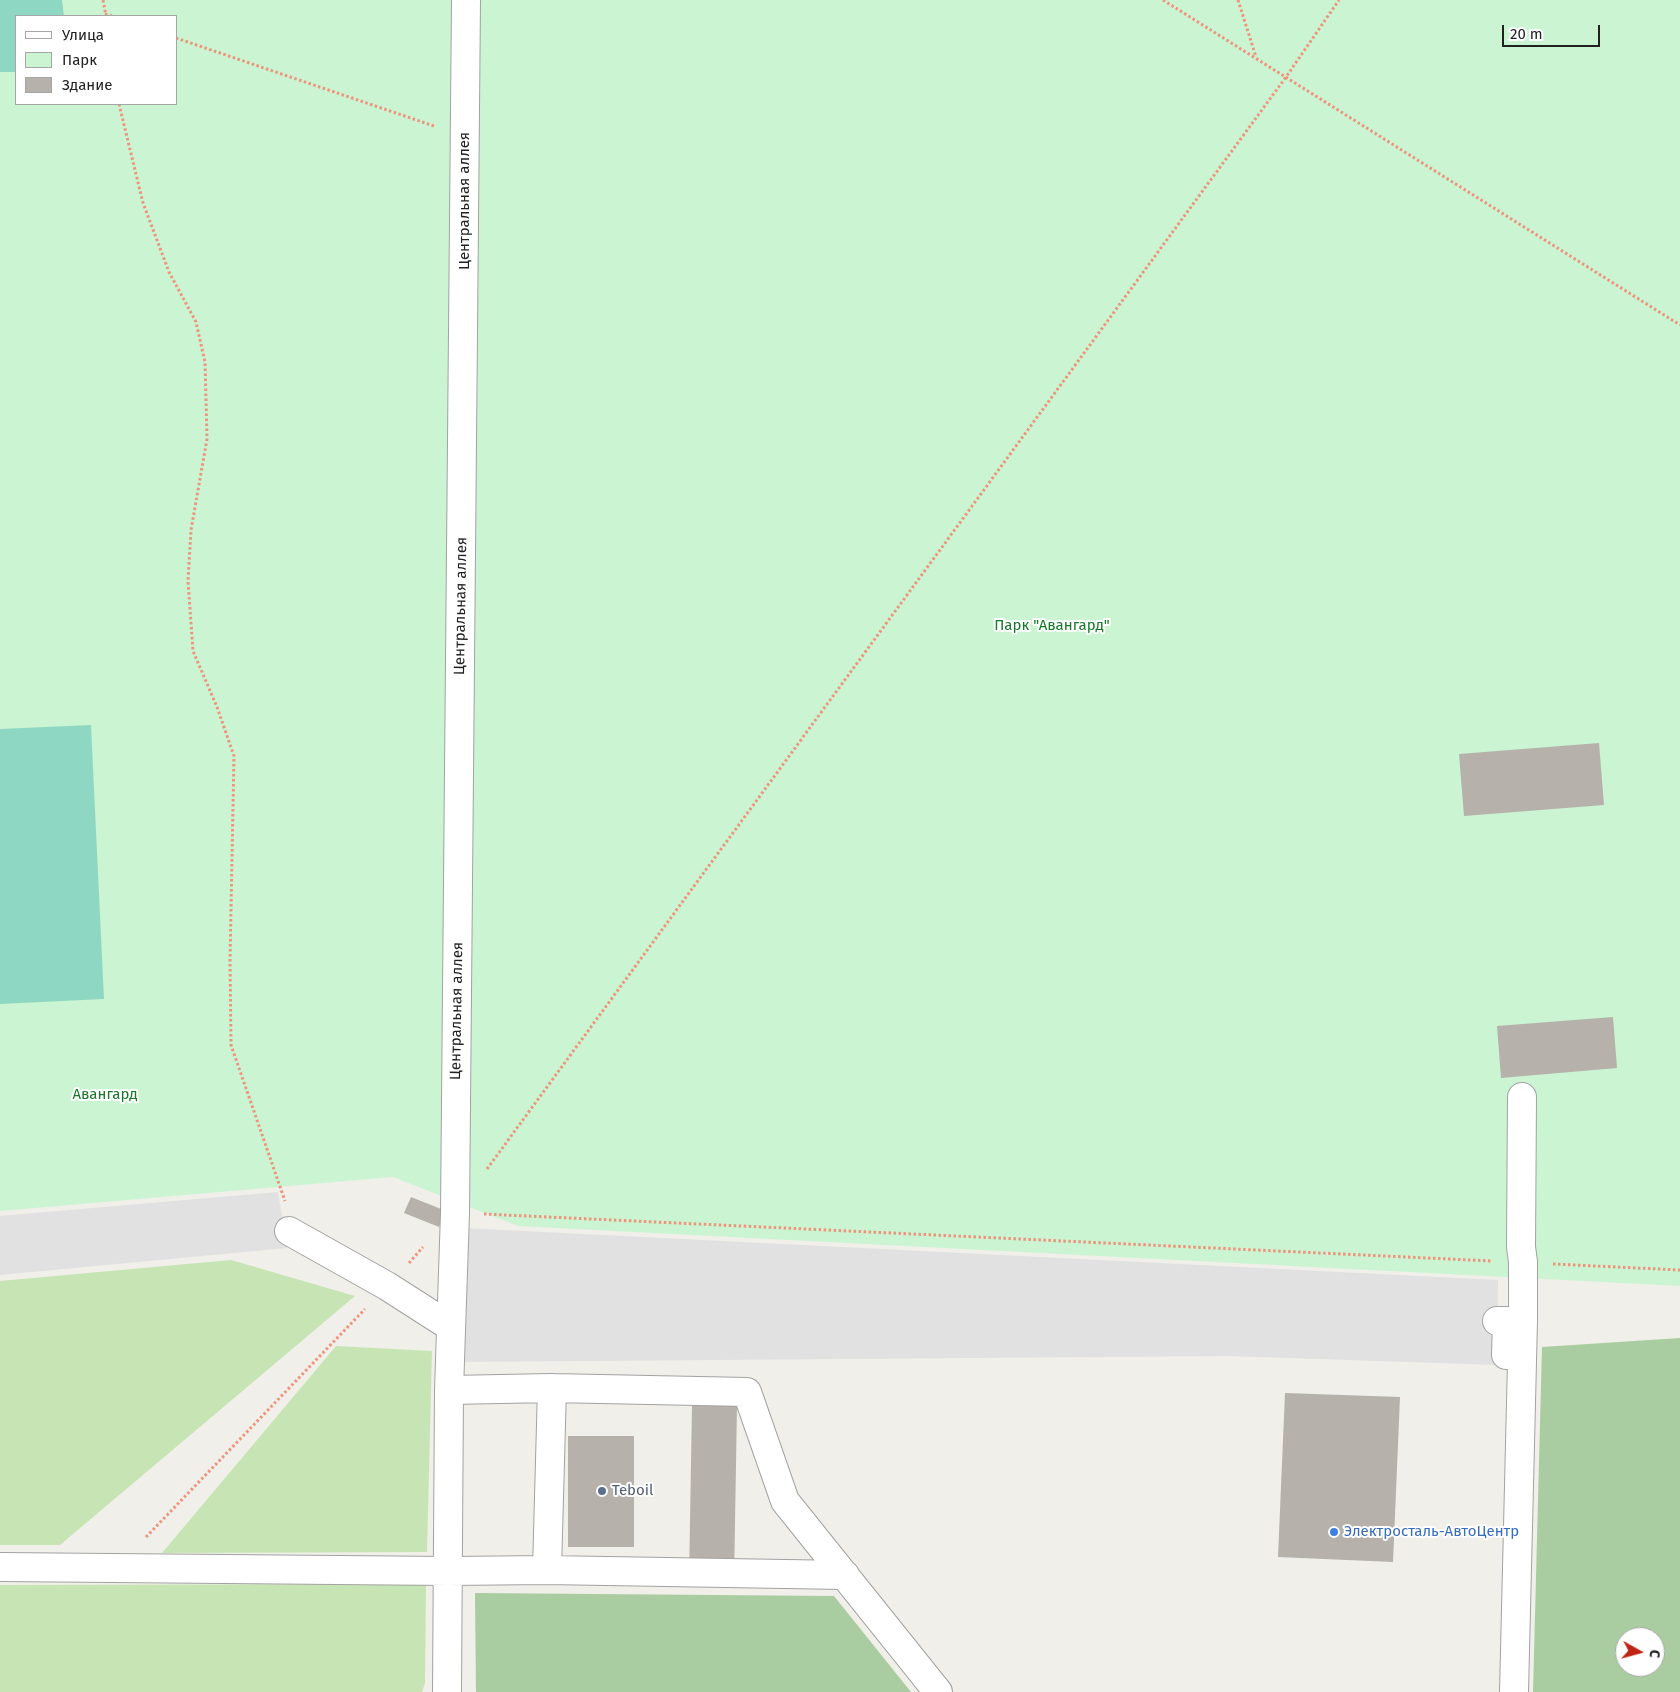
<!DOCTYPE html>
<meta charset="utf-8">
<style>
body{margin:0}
#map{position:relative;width:1680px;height:1692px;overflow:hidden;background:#f0efe9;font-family:"Fira Sans",sans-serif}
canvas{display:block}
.legend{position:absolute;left:15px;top:15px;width:162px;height:90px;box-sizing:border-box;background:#fff;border:1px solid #a6a6a6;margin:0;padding:6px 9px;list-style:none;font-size:15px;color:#212121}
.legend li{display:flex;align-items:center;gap:10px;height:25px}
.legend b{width:25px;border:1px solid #a6a6a6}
.north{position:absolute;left:1615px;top:1627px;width:50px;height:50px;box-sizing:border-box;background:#fff;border:1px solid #a6a6a6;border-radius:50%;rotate:97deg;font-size:14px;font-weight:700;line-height:20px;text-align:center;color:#212121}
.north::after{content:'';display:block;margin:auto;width:18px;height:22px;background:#bf2413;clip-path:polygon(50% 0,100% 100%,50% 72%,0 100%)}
.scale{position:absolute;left:1502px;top:25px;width:98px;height:22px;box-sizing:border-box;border:2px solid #212121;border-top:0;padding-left:6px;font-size:15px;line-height:18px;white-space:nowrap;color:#212121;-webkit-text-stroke:4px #fff;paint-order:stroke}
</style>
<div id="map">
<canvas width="1680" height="1692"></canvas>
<ul class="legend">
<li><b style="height:6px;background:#fff"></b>Улица</li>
<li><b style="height:14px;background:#cbf5d2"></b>Парк</li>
<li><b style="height:14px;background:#b6b1ab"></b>Здание</li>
</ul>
<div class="north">С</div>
<div class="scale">20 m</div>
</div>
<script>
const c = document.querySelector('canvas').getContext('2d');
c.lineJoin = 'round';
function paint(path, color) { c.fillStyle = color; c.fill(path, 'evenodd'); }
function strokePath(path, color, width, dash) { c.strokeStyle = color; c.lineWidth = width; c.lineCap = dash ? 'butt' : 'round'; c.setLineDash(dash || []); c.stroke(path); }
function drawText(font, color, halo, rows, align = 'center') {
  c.font = font + ' "Fira Sans",sans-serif'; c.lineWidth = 4; c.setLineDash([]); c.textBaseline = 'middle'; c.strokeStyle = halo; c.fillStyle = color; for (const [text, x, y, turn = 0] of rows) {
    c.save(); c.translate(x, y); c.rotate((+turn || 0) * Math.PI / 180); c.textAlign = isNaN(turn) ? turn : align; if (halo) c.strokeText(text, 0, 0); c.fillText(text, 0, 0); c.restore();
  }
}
paint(new Path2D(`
 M231,1260L355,1296L60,1545H0V1281Z
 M336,1346L432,1351L427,1552L162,1553Z
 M426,1584L425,1683L422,1692H0V1585Z`), '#c7e5b4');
paint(new Path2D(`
 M1680,1338V1692H1533L1542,1347ZM1625,1637H1655V1667H1625Z
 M475,1593L834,1596L911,1692H476Z`), '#aacca1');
paint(new Path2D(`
 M0,0H1680V1286L518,1226L393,1177L0,1211ZM16,16H176V104H16Z`), '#cbf5d2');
paint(new Path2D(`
 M0,0H62L64,16H16V72H0Z
 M91,725L104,999L0,1004V729Z`), '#8ed8c3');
paint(new Path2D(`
 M278,1192L287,1248L0,1275V1216Z
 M464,1228L1498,1280L1497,1365L1227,1356L460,1362Z`), '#e1e1e1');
paint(new Path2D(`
 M1599,743L1604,805L1464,816L1459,754Z
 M1613,1017L1617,1068L1501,1078L1497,1026Z
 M411,1197L446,1211L439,1227L404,1213Z
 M1285,1393L1400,1397L1393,1562L1278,1557Z
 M692,1405L737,1406L734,1581L689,1580Z
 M568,1436H634V1547H568Z`), '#b6b1ab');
const minor = new Path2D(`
 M289,1231L387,1286L451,1327
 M1497,1321H1507L1506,1355
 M449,1390L552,1388L747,1392L785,1501L938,1692
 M0,1567L449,1571L547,1570L845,1575
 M547,1570L552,1388
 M447,1692L449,1390L455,1213L466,0
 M1514,1692L1523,1320V1262L1521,1247L1522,1097`);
strokePath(minor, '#a2a2a2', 30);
strokePath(new Path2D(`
 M103,0L106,16
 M1163,0L1680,325
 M1238,0L1256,57
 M105,14L112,16
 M176,38L434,126
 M119,104L143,203L169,272L196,322L205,362L207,439L191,530L188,581L193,651L217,707L234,756L230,961L231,1045L285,1201
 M487,1169L1286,77L1339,0
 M484,1214L1492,1261
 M409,1263L423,1247
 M1553,1264L1680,1270
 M146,1537L365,1309`), '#ee937c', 3, [2.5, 2.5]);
strokePath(minor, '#fff', 28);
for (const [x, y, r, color] of [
 [602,1491,5,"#5c6f8a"],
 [1334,1532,5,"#3f7fe0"]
]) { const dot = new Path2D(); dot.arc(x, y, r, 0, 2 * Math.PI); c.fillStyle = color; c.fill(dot); strokePath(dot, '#fff', 2); }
drawText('15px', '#212121', '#fff', [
 ["Центральная аллея",465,201,-90],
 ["Центральная аллея",461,606,-89],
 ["Центральная аллея",457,1011,-89]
]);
drawText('15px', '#167828', '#fff', [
 ["Парк \"Авангард\"",1052,626],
 ["Авангард",105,1095]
]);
drawText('15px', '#4e5e75', '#fff', [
 ["Teboil",612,1491]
], 'left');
drawText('15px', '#366cbe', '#fff', [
 ["Электросталь-АвтоЦентр",1344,1532]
], 'left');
</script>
